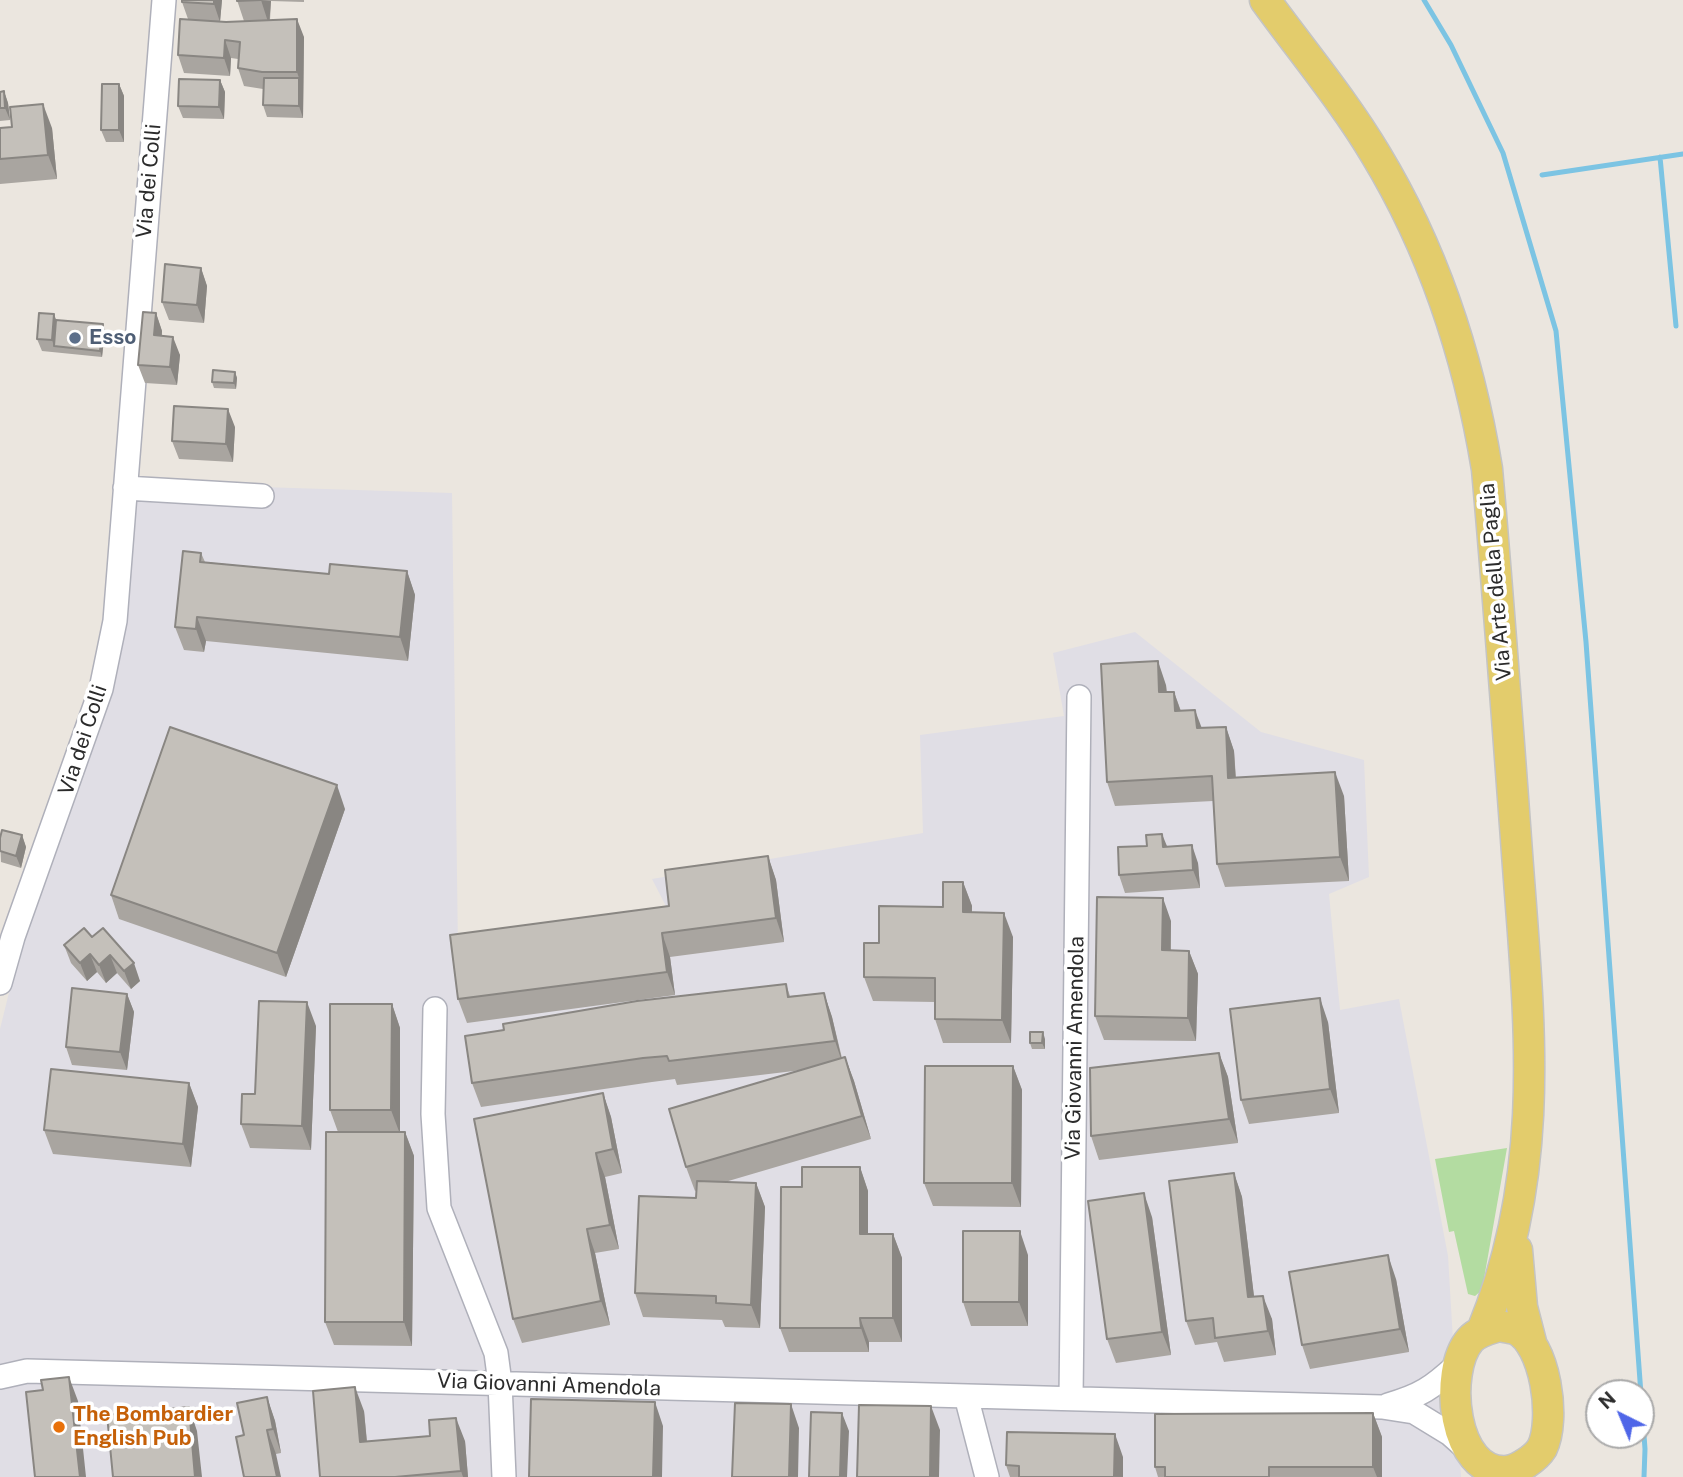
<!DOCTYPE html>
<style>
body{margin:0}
#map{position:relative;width:1683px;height:1477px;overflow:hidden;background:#ebe6df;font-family:"Public Sans",sans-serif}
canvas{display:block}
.north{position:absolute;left:1585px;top:1379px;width:70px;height:70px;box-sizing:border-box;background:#fff;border:2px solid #aaa;border-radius:50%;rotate:317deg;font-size:19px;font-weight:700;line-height:28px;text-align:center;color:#2b2b2b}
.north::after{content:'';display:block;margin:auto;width:24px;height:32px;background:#4f66e8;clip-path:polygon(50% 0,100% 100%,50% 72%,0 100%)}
</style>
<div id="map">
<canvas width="1683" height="1477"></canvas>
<div class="north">N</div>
</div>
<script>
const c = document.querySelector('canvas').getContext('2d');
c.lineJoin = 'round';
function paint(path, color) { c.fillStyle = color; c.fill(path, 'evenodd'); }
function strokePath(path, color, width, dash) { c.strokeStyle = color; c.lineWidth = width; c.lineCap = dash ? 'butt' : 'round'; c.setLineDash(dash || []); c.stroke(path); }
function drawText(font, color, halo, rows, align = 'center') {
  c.font = font + ' "Public Sans",sans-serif'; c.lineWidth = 7; c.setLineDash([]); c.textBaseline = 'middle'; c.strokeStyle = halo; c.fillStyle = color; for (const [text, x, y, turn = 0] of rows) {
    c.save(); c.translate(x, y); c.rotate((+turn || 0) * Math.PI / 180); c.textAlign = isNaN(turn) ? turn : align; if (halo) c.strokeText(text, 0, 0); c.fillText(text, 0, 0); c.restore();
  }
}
paint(new Path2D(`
 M134,483L452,493L458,950L670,914L652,879L923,833L920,735L1064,716L1053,653L1135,632L1261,732L1364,760L1369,877L1329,894L1340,1010L1399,999L1448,1256L1461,1477H0V1029L15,968L101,726Z`), '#e0dee5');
paint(new Path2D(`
 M1507,1148L1482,1290L1475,1296L1468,1294L1454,1231L1449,1232L1435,1159Z`), '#b3dca1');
strokePath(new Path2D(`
 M1424,0L1451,45L1503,153L1556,331L1586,642L1645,1449L1644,1477
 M1660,157L1676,326
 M1542,175L1683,154`), '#7cc4e3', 5);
const minor = new Path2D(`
 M125,488L262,496
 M0,983L13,937L101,689L115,621L164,0
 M435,1009L433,1114L439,1208L496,1353L500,1383L504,1477
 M0,1377L27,1371L1382,1407L1414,1412L1450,1434L1468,1450
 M966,1396L987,1477
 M1071,1398L1079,697
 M1388,1405C1420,1396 1432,1388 1457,1365`);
const major = new Path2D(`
 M1265,0C1302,51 1344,101 1376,155C1434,251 1469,359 1487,469C1498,592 1507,716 1516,839C1528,1012 1550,1165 1482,1331
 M1517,1250L1522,1307L1531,1342
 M1499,1326C1504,1327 1511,1328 1515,1329C1546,1343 1556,1420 1542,1448C1536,1458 1518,1470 1507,1471C1452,1475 1443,1371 1470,1340C1477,1332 1489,1329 1499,1326Z`);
strokePath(minor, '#afb0ba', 26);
strokePath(major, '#c4c4c4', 33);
strokePath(minor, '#fff', 23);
strokePath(major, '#e3cc6c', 30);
paint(new Path2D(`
 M222,0L220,21H244L237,0H304V2L271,1L270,20L304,37L303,118L267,117L263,105V89L244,86L238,68V59L231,58L230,76L184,73L178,55L188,19L182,2Z
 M220,80L225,92L224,119L183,118L178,106Z
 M119,84L124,96V142H106L101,130Z
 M4,91L8,103L10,120L0,121V92Z
 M0,128H52L57,179L0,184Z
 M201,268L207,286L204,323L169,320L162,302Z
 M156,313L162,331V336L180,355L177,385L145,383L138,365Z
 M54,314L56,320L103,324L105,330L102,357L42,351L37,339Z
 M235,372L237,378L236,389L214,388L212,382Z
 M235,427L233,462L179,459L172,441Z
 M201,553L205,562L329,574L407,571L415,595L408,661L206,641L204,652L184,650L175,627Z
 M1166,685L1167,692H1174L1181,711L1202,728L1226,727L1234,751L1236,778L1344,796L1349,881L1225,887L1217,864L1213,801L1115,806L1107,782Z
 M345,809L286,977L119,919L111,895Z
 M22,835L26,847L21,868L1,862L0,838Z
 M1167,847L1198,863L1200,888L1125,893L1119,875Z
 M768,856L776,880L784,942L670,957L675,995L467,1023L458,999L669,906Z
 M963,882L972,906V912L1013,937L1011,1043H943L935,1019V1002L873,1001L864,977L879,943L943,907Z
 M1171,921V950L1189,951L1198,974L1196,1041L1104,1040L1095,1016Z
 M92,937L140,981L131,989L117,973L106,983L97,972L87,981L71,963L64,945Z
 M786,984L790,996L824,993L832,1017L842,1058L845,1057L854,1081L871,1139L725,1182L756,1183L765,1207L760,1328L725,1327L722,1320L643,1317L635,1293L696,1198L697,1190L695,1191L686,1167L802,1070L677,1085L675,1079L652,1082L481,1107L472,1083Z
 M127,994L134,1012L127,1070L72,1065L66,1047Z
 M392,1004L400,1028V1132H405L414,1156L412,1346L334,1345L325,1322L338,1132L330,1110Z
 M1328,1022L1339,1113L1249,1124L1241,1100Z
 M316,1026L311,1150L250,1148L241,1124L255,1094Z
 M1045,1039V1049H1032L1030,1043Z
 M1219,1053L1228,1077L1238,1143L1099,1160L1091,1136Z
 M1013,1066L1022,1090L1021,1207L933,1206L924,1183Z
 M189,1083L198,1107L191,1167L53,1154L44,1130Z
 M603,1093L611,1117L622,1173L605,1177L619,1249L595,1253L610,1325L522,1343L513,1319Z
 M860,1167L868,1191V1234H893L902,1258V1342H869V1352H789L780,1328L802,1187Z
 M1234,1173L1242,1197L1254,1297L1272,1319L1276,1355L1224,1362L1217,1342L1195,1345L1186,1321Z
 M1152,1217L1171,1355L1116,1363L1107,1339Z
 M1028,1255V1326H971L963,1302Z
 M1396,1279L1409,1352L1310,1369L1302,1345Z
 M267,1397L275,1421L281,1453L276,1454L244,1435Z
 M364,1411L367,1441H465L468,1477H320Z
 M1373,1413L1382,1437V1477H1158L1155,1467Z
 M1123,1457V1477H1010L1006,1465Z`), '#a9a5a0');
paint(new Path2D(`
 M214,0H222L220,22L214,4Z
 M261,0L271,1L269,25Z
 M297,19L304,37L303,118L299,106V78L297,72Z
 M225,40L231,58L230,76L224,58Z
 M220,80L225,92L224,119L219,107Z
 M119,84L124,96V142L119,130Z
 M4,91L8,103L10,120L5,108Z
 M43,104L52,128L57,179L48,155Z
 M201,268L207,286L204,323L197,305Z
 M156,313L162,331L160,353L154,335Z
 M54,314L58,326L54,346L52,340Z
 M103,324L105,330L102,357L100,351Z
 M173,337L180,355L177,385L170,367Z
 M235,372L237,378L236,389L234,383Z
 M228,409L235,427L233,462L226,444Z
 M407,571L415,595L408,661L400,637Z
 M197,617L206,641L204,652L196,629Z
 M1158,661L1166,685L1168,716L1159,692Z
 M1174,692L1182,715L1175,711Z
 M1195,710L1204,734L1197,728Z
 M1226,727L1234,751L1237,802L1228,778Z
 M1335,772L1344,796L1349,881L1340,857Z
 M337,785L345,809L286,977L277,953Z
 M1162,834L1169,851L1163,847Z
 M22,835L26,847L21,868L16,856Z
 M1192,845L1198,863L1200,888L1193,870Z
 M768,856L776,880L784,942L776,918Z
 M963,882L972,906L971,936L963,912Z
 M1163,898L1171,921L1170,974L1162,950Z
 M1004,913L1013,937L1011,1043L1002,1020Z
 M662,933L670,957L675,995L667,972Z
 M1189,951L1198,974L1196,1041L1188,1018Z
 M90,954L97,972L87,981L80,963Z
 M110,955L117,973L106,983L99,965Z
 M134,963L140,981L131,989L124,971Z
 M824,993L832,1017L843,1065L835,1041Z
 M127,994L134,1012L127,1070L120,1052Z
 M1320,998L1328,1022L1339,1113L1330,1089Z
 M307,1002L316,1026L311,1150L302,1126Z
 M392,1004L400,1028V1134L391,1110Z
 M1043,1032L1045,1039V1049L1042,1043Z
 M1219,1053L1228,1077L1238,1143L1229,1119Z
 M845,1057L854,1081L871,1139L862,1116Z
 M1013,1066L1022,1090L1021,1207L1012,1183Z
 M189,1083L198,1107L191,1167L183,1144Z
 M603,1093L611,1117L622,1173L613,1149Z
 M405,1132L414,1156L412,1346L404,1322Z
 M596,1153L605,1177L619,1249L610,1225Z
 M860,1167L868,1191V1257L860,1234Z
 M1234,1173L1242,1197L1257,1321L1248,1297Z
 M756,1183L765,1207L760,1328L751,1305Z
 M1144,1193L1152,1217L1171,1355L1162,1332Z
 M587,1229L595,1253L610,1325L601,1301Z
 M1020,1231L1028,1255V1326L1019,1302Z
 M893,1234L902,1258V1342L893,1318Z
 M1388,1255L1396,1279L1409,1352L1400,1329Z
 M1263,1296L1272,1319L1276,1355L1268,1331Z
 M860,1318L869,1342V1352L861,1328Z
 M69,1377L78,1401L86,1477H80Z
 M355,1387L364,1411L369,1466L360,1442Z
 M267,1397L275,1421L281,1453L273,1429Z
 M655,1402L663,1426L662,1477H653Z
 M791,1404L799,1428L798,1477H789Z
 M931,1406L940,1430L939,1477H930Z
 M189,1407L197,1431L202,1477H195Z
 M842,1413L849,1431L847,1477H840Z
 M1373,1413L1382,1437V1477H1377L1373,1467Z
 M456,1418L465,1441L468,1477H463L461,1471Z
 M267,1430L276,1454L281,1477H277Z
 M1115,1434L1123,1457V1477H1114Z`), '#898682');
const building = new Path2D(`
 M182,0H214V4L182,2Z
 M237,0H261L237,1Z
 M180,19L226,22L297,19V72H262L238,68L240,42L225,40L224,58L178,55Z
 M264,78H299V106L263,105Z
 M179,79L220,80L219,107L178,106Z
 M102,84H119V130H101Z
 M4,91L5,108H0V92Z
 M43,104L48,155L0,159V128L12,127L10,107Z
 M165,264L201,268L197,305L162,302Z
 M143,312L156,313L154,335L173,337L170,367L138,365Z
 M39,313L54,314L52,340L37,339Z
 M56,320L103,324L100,351L54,346Z
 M213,370L235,372L234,383L212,382Z
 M174,406L228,409L226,444L172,441Z
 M183,551L201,553L200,562L329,574L330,564L407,571L400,637L197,617L196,629L175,627Z
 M1158,661L1159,692H1174L1175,711L1195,710L1197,728L1226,727L1228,778L1335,772L1340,857L1217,864L1212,776L1107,782L1101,664Z
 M170,727L337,785L277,953L111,895Z
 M2,830L22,835L16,856L0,851V838Z
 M1162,834L1163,847L1192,845L1193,870L1119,875L1118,847L1147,846L1146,835Z
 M768,856L776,918L662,933L667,972L458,999L450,935L669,906L665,870Z
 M943,882H963V912L1004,913L1002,1020L935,1019V978L864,977V943H879V906L943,907Z
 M1097,897L1163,898L1162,950L1189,951L1188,1018L1095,1016Z
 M84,928L92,937L103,928L134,963L124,971L110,955L99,965L90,954L80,963L64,945Z
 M786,984L788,997L824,993L835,1041L669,1061L667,1056L643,1058L472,1083L465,1036L504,1030L503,1024L637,1001Z
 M72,988L127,994L120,1052L66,1047Z
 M1320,998L1330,1089L1241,1100L1230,1009Z
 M259,1001L307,1002L302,1126L241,1124L242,1094H255Z
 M330,1004H392L391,1110H330Z
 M1030,1032H1043L1042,1043H1030Z
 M1219,1053L1229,1119L1091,1136L1090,1068Z
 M845,1057L862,1116L686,1167L669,1109Z
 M925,1066H1013L1012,1183H924Z
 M51,1069L189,1083L183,1144L44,1130Z
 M603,1093L613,1149L596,1153L610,1225L587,1229L601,1301L513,1319L474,1119Z
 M326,1132H405L404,1322H325Z
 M802,1167H860V1234H893V1318H860L861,1328H780L781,1187H802Z
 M1234,1173L1248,1297L1263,1296L1268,1331L1215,1338L1213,1318L1186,1321L1169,1181Z
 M697,1181L756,1183L751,1305L716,1303V1296L635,1293L639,1196L696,1198Z
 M1144,1193L1162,1332L1107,1339L1088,1201Z
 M963,1231H1020L1019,1302H963Z
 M1388,1255L1400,1329L1302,1345L1289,1272Z
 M69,1377L80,1477H35L26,1392L43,1390L41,1380Z
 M355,1387L360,1442L430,1436L429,1420L456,1418L461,1471L395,1477H320L313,1391Z
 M267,1397L273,1429L267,1430L277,1477H244L236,1437L244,1435L237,1403Z
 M531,1399L655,1402L653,1477H529Z
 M735,1403L791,1404L789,1477H732Z
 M859,1405L931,1406L930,1477H857Z
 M189,1407L195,1477H113L107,1415Z
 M811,1412L842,1413L840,1477H809Z
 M1373,1413V1467H1269V1477H1165V1467H1155V1414Z
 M1007,1432L1115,1434L1114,1477H1019V1466L1006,1465Z`);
paint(building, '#c4c0ba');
strokePath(building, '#898682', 2);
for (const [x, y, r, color] of [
 [75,338,7,"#5c6f8a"],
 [59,1427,7,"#e8710a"]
]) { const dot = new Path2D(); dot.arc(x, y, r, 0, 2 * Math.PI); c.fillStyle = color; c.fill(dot); strokePath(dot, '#fff', 2.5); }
drawText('21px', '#2b2b2b', '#fff', [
 ["Via dei Colli",149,181,-85],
 ["Via Arte della Paglia",1496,582,-95],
 ["Via dei Colli",83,740,-72],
 ["Via Giovanni Amendola",1075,1048,-89],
 ["Via Giovanni Amendola",549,1385,2]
]);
drawText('bold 21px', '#4e5e75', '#fff', [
 ["Esso",89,338]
], 'left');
drawText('bold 21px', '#c56008', '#fff', [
 ["The Bombardier",73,1415],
 ["English Pub",73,1439]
], 'left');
</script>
